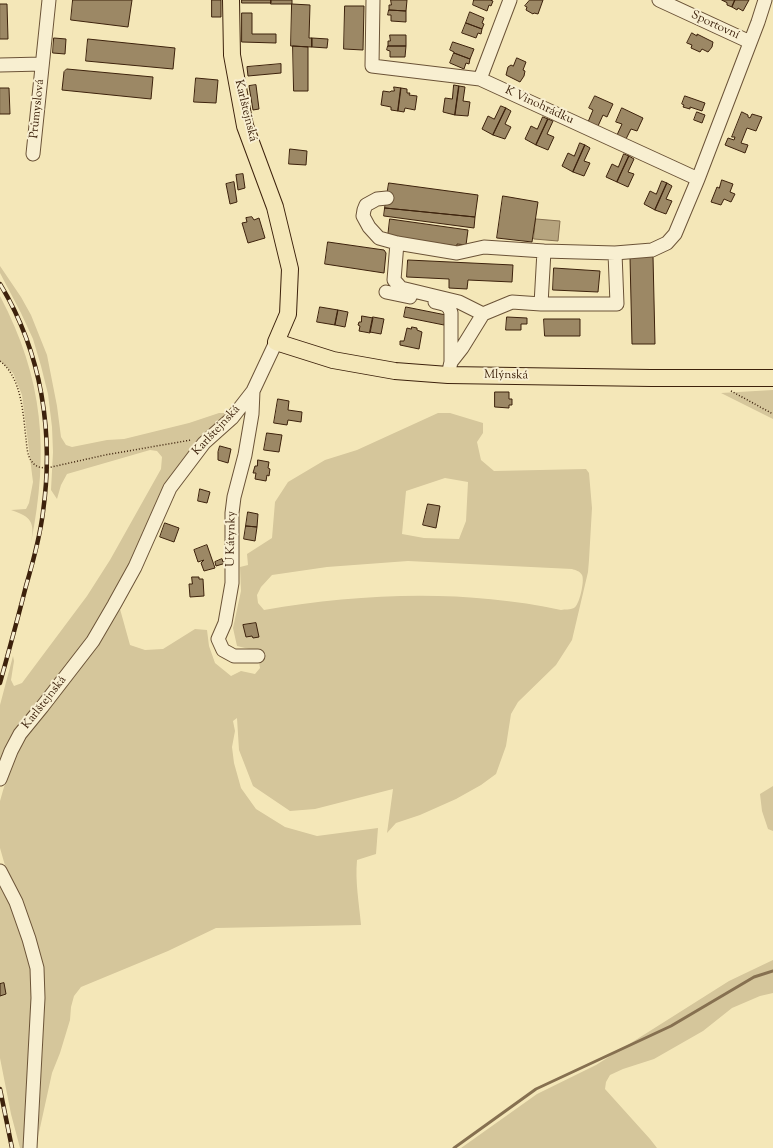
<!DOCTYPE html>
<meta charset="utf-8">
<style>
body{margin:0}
canvas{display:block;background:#f4e7b8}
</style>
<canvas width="773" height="1148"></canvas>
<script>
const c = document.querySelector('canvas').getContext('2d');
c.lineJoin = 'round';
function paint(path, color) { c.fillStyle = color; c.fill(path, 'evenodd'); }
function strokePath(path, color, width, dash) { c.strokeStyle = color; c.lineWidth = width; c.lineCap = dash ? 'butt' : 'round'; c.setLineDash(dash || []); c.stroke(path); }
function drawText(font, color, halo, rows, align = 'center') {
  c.font = font + ' "Sorts Mill Goudy",serif'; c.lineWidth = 4; c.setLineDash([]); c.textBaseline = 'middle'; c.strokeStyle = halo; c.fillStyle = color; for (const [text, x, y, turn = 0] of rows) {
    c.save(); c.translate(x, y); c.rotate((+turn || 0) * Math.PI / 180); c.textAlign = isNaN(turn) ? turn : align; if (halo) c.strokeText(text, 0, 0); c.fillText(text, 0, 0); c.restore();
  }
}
paint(new Path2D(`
 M0,266L21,297L31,315L47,355L57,406L61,437L66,445L72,447L107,440L124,439L189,423L219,413H228L199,438L164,484L129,564L109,602L87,638L37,703L15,730L0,760V705L13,656L14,661L11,680L14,686L22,683L87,596L110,560L161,469L162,457L157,451L150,450L67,474L61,485L57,499L51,490L53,452L52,427L48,394L41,366L33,339L21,313L0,273Z
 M0,296C44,380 49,451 31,543C35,521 31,517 11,510L26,509L29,503L33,482L22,395L13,373L0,361Z
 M773,390V419L721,393Z
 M438,413H450L483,423V433L477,442L481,460L494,471L586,469L589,473L592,508L589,560L588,572L572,640L556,665L518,702L511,714L506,746L496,774L481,785L456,799L420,815L396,823L387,833L393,789L315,809L290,811L253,786L239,750L237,718L233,721L235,731L232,747L234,763L241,788L256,809L285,827L317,836L378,828L376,854L357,860C355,882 359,903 361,925L216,928L168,951L81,987L74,996L71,1007L70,1020L60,1053L52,1073L38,1137L45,998L43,967L35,937L22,900L6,869L0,848V801L8,773L25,738L47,711L98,645L120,609L130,645L145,650L163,649L195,629L207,630L209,646L215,663L231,676L241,671L255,674L260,668L257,651L237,646L233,628L241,591L240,567L248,565L247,554L272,538L275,502L288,482L325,460L357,450ZM445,478L468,482L466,521L459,539L424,538L402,534L406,491ZM408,561L572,569C575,570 580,571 582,575C585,581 579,606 574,608C570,610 565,609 561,610C464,589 361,593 264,610L258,603L257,595L261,587L272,575L327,567Z
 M773,786V831L768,829L762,811L760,794Z
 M0,886L10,905L23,941L30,969L32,998L24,1148H20L11,1114L0,1058Z
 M773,960V993L760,996L732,1008L703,1031L654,1059L623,1069L610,1075L606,1082L605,1089L650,1139L657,1148H461L537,1094L596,1065L729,981Z`), '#d5c69b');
const water = new Path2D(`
 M536,219L560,221L558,241L534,239Z`);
paint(water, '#b6a47e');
strokePath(water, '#867050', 1);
strokePath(new Path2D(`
 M454,1148L536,1089L671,1026L754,977L773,971`), '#867050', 3);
const building = new Path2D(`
 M73,0H132L128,27L71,20Z
 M212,0H221V17H212Z
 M242,0H271V3H242Z
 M271,0H292V4H271Z
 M391,0H407L406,11L389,10V5H391Z
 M474,0H490L493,1L491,6L489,5L487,11L473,5Z
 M530,0H543L538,14L534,13L533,14L526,10L527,7L525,6Z
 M722,0H735L732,7L727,5V3Z
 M735,0H749L743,11L738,8L737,10L732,7Z
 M0,4H7L8,39H0Z
 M292,4L310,5L309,38H312V47L291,46Z
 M345,6H364L363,50L344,49Z
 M389,10L406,11V22L391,21V15H388Z
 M470,12L484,18L482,23L484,24L482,29L466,23Z
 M242,13H252V34H276V43L242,42Z
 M466,23L482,29L481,34L478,33L476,38L462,33Z
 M692,33L697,36V34L713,42L712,47L708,52L702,49L700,52L691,48L692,45L687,43Z
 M390,35H406V46H388V41H390Z
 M54,38L66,39L65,54L53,53Z
 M312,38L328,39L327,48L312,47Z
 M88,39L175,48L173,69L86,61Z
 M453,42L474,49L470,59L454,53V52L450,50Z
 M293,46L308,47V91H294Z
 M388,46H406L405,57H390V51L387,50Z
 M454,53L470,59L469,64L466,63L464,69L450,63Z
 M517,58L526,62L523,70L525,71L524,76L520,82L506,75L508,67L511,65L513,66Z
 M281,64V73L248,76L247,67Z
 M67,69L153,77L151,99L62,90L64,72Z
 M196,78L218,80L216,103L194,102Z
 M256,85L259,109L253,110L249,86Z
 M454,85L459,86L455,115L443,112L445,98L452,99Z
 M459,86L465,87L463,101L470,102L468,116L455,115Z
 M394,87L401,88L398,111L391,110V107L381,105L383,91L390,92L391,91H394Z
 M0,88H9L10,114H0Z
 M401,88L407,89V93H410L409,95L417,96L415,110L405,108L404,112L398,111Z
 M595,96L613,104L607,117L603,115L598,126L588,122L593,110L589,108Z
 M685,96L705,103L702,111L690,107V109L683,107L684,105L682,104Z
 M501,106L506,108L493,135L482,129L488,116L494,119Z
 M506,108L511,111L505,124L511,127L505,139L493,135Z
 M622,108L643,118L637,131L631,129L626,139L617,135L622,124L616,122Z
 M697,112L705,115L702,123L694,120Z
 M742,112L748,115V117L750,118L752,114L762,117L756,131L747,128L741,143L748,145L745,153L725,145L728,138L734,140L735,137H732Z
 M543,117L548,119L536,145L525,139L531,126L537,129Z
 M548,119L553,121L547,134L554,137L548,150L536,145Z
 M580,143L585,145L573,172L562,166L568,153L574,156Z
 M585,145L590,148L584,161L590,163L584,176L573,172Z
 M290,149L307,151L306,165L289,164Z
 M624,154L629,156L617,182L606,177L612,164L618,167Z
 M629,156L634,159L628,172L634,174L628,187L617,182Z
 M243,174L245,188L238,190L236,175Z
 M722,180L733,184L730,192L735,194L731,202L724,199L721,205L711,202L717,187L719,188Z
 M662,181L667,183L655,210L644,204L650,191L656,194Z
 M234,182L237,202L230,204L226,184Z
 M389,183L478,195L475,217L385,208Z
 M667,183L672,186L666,199L672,201L666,214L655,210Z
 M503,196L538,202L532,242L497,238Z
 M385,208L475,217L474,228L384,216Z
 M252,217L254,220L259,218L265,238L248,243L242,223L247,222L246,218Z
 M390,219L468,230L466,245L457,244V246L388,237Z
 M328,242L384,250L386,253L384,273L325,264Z
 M653,256L655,344H632L630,257Z
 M408,260L513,265L512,282L468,280L467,289L449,288V279L407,277Z
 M554,268L600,271L598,292L553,290Z
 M320,307L338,310L335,325L317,322Z
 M406,307L446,315L444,325L404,317Z
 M338,310L348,312L345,327L335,325Z
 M362,316L373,318L370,333L359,331L360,326L358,325L359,322H361Z
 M373,317L384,319L381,334L370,332Z
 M507,317L527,318V324H521V330H506Z
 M544,319H580V336H545Z
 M412,327L417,328V330L422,332L419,349L400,345V341H404L407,328L411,329Z
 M495,392H509V399H512V405H509V408L495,407Z
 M278,399L289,401L288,410L302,412L301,422L288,420L287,425L274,423Z
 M267,433L282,435L279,452L264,450Z
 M220,446L231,449L228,463L218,460V452Z
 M258,460L269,462L268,468L270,469L269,476L267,475L266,481L255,479L256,473H253L255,466H257Z
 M200,489L210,492L207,503L198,501Z
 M428,504L440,506L436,528L423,525Z
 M248,512L258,514L257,527L246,526Z
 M165,523L179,528L174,542L160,537Z
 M246,526L257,527L255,541L244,539Z
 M207,545L215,568L204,571L201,563L204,560L198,562L194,550Z
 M222,559L223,562L226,561V563L216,566L215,562Z
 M192,577H199V579H203L204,596L190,597L189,584H192Z
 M256,623L259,637L253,638L252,636L246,637L243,625Z
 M4,983L6,994L0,996V984Z`);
paint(building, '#9c8865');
strokePath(building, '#3d220c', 1);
const minor = new Path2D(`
 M373,0L372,66L480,79L698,179
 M659,0L750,42
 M0,65L42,64
 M480,79L510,0
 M33,154L49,0
 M387,198L377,199L366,205L364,210L363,216L369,227L379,238L397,243L457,253L484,247L544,251L615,253L652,250L667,243L675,234L698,179L758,22L765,0
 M397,243L394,280L401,288L459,302L483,314
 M386,292L410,297
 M435,302C443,304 449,304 451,313V362
 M541,304L544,251
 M448,375L451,362L462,348L483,314L512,302L541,304H617L615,253
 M253,391L252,414L245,455L234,497L232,513V583L225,623L218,639L223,650L234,656H258
 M0,779L11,751L20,734L42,707L93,641L114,605L135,567L170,488L204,443L232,418L253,391L276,342
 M0,871L16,902L29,939L37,968L38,998L30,1148`);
const major = new Path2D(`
 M231,0L232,55L245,126L275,207L290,269L288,314L276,342L333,360L395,371L448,375L651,378H773`);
strokePath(minor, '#6b5337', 15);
strokePath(major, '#3d220c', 18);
strokePath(new Path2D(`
 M0,361C22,378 23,414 26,439C27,447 27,457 33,463C36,467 42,468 47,468L105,455L191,440
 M731,391L773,414`), '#3d220c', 1.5, [1, 2]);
strokePath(minor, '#f8efd1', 13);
strokePath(major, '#f4e7b8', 16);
const rail = new Path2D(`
 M0,284C42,353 54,433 43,512C40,537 33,562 26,586C18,618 9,650 0,683
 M0,1089L12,1148`);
strokePath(rail, '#3d220c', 4.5);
strokePath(rail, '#f8efd1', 3, [9]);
drawText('12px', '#3d220c', '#f8efd1', [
 ["Sportovní",715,26,25],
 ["K Vinohrádku",539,106,25],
 ["Průmyslová",38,109,-84],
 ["Karlštejnská",245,111,76],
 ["Mlýnská",506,376,1],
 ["Karlštejnská",217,431,-47],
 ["U Kátynky",232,539,-89],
 ["Karlštejnská",45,703,-52]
]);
</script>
